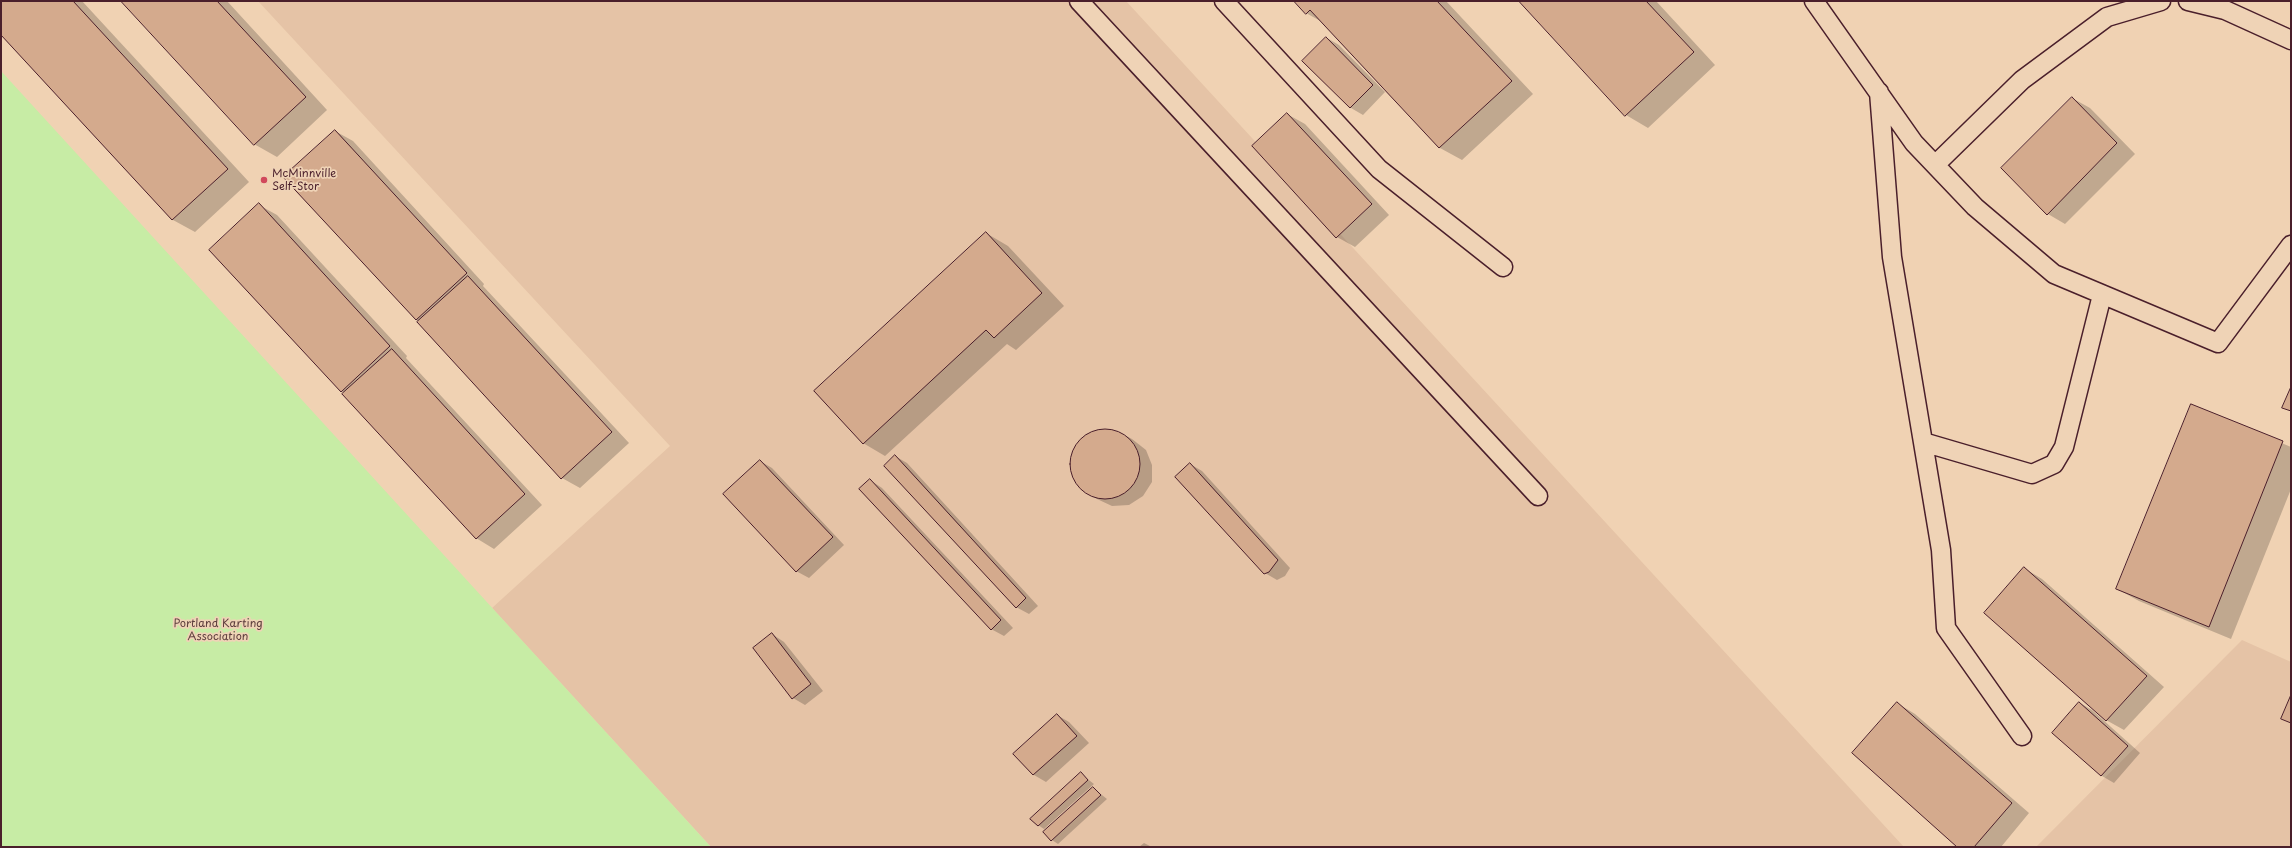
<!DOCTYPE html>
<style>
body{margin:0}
#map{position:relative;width:2292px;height:848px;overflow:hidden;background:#f0d2b3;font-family:"Playpen Sans",sans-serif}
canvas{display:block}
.frame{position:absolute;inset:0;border:2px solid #4a1f2b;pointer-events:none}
</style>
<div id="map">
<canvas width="2292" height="848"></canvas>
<div class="frame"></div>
</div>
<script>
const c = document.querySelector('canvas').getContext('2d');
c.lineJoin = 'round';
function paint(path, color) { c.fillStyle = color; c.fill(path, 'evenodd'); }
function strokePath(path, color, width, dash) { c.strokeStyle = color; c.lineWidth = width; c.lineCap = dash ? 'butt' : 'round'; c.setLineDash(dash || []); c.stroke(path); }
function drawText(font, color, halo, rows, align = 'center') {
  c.font = font + ' "Playpen Sans",sans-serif'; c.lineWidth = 3.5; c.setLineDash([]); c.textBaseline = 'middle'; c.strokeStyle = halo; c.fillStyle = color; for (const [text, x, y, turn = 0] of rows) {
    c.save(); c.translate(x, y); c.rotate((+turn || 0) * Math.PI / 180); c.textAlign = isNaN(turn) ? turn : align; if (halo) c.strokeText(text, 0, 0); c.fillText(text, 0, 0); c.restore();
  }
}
paint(new Path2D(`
 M258,1H1126L1904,847H711L492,608L670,446Z
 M2242,640L2291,662V847H2036Z`), '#e5c3a6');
paint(new Path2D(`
 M1,71L711,847H1Z`), '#c7eca5');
paint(new Path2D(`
 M1,1H82L249,182L195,232L173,220L1,34Z
 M123,1H227L327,110L277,157L254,144Z
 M1295,1H1446L1533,94L1462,160L1440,148L1324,23L1306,13Z
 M1520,1H1656L1715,65L1648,128L1626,115Z
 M1327,38L1339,45L1385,92L1363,115L1351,108L1304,61Z
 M2072,98L2090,108L2135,154L2065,224L2048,214Z
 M1287,114L1305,124L1389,215L1355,247L1337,237L1253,146Z
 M335,131L353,141L484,284L483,286L629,443L580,488L562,478L285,177Z
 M259,205L277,215L407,356L406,358L542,505L494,549L476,538L342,391Z
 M986,233L1008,246L1064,306L1016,350L1007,344L885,456L863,443Z
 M2191,405L2291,447V489L2231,639L2139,601L2117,589Z
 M1102,429L1119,432L1132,439L1146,450L1152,465V482L1143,496L1129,505L1112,506L1097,499L1084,492L1073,478L1070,462L1075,446L1086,434Z
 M895,456L907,463L1038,606L1029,614L1016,607Z
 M760,461L772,468L844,545L809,578L796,571Z
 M1190,464L1202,471L1290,568L1285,576L1277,580L1265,573Z
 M870,480L882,488L1013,628L1004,636L991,629Z
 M2024,568L2042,579L2164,687L2124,730L2106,720Z
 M772,634L784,642L823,691L805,705L793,698Z
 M1897,703L1915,714L2029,813L2001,847H1958Z
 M2080,703L2092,710L2140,753L2114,783L2102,776L2054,733Z
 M1057,715L1069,722L1089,743L1046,782L1034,775L1014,754Z
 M1081,774L1094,784L1044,829L1038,825Z
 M1093,788L1107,799L1058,844L1052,840L1045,832Z
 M1144,843L1150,846V847H1139Z`), '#0003');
const building = new Path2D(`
 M1,1H73L228,169L172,220L1,35Z
 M121,1H217L306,97L254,145Z
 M1294,1H1437L1512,81L1439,148L1310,10L1306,14Z
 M1519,1H1646L1694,52L1625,116Z
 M1326,37L1373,85L1350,108L1302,61Z
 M2072,97L2117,143L2047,215L2001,168Z
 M1287,113L1372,204L1336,238L1252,146Z
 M335,130L467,273L416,320L283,177Z
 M259,203L390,346L341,392L209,250Z
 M986,232L1042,293L994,338L986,330L863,444L814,391Z
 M468,276L612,432L561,479L417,322Z
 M392,349L525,494L476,539L342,394Z
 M2291,387V411L2282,408Z
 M2191,404L2283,441L2209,627L2116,589Z
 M1070 464a35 35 0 1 1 70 0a35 35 0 1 1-70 0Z
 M895,455L1026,598L1016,608L884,466Z
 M760,460L833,537L796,572L723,494Z
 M1190,463L1278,560L1269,572L1264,574L1175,477Z
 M870,479L1001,620L991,630L859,489Z
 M2024,567L2147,676L2106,721L1984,613Z
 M772,633L811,684L792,699L753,648Z
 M2291,695V723L2281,719Z
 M1897,702L2012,803L1974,847H1957L1852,753Z
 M2079,702L2128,746L2101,776L2052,733Z
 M1057,714L1077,736L1033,775L1013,754Z
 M1081,772L1088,780L1038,826L1030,819Z
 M1093,787L1101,795L1051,841L1043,832Z`);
paint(building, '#d4aa8d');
strokePath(building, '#4a1f2b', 1);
const lane = new Path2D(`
 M1079,1L1538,496
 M1224,1L1379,169L1503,267
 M1814,1L1914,143L1975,207L2054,274L2218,343L2291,245
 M2188,1L2225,10L2291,40
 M1879,92L1892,257L1941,550L1946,628L2022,736
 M1935,165L2022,80L2107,17L2161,1
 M1923,442L2032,474L2054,464L2064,447L2102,295`);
strokePath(lane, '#4a1f2b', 21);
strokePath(lane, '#efd3b6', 18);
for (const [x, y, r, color] of [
 [264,180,4,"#d1495b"]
]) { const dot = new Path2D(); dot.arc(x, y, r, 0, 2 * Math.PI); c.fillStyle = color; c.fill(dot); strokePath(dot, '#efd3b6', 1.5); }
drawText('11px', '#4a1f2b', '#efd3b6', [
 ["McMinnville",272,174],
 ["Self-Stor",272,187]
], 'left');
drawText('11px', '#5d3e3d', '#efd3b6', [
 ["Portland Karting",218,624],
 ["Association",218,637]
]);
</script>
